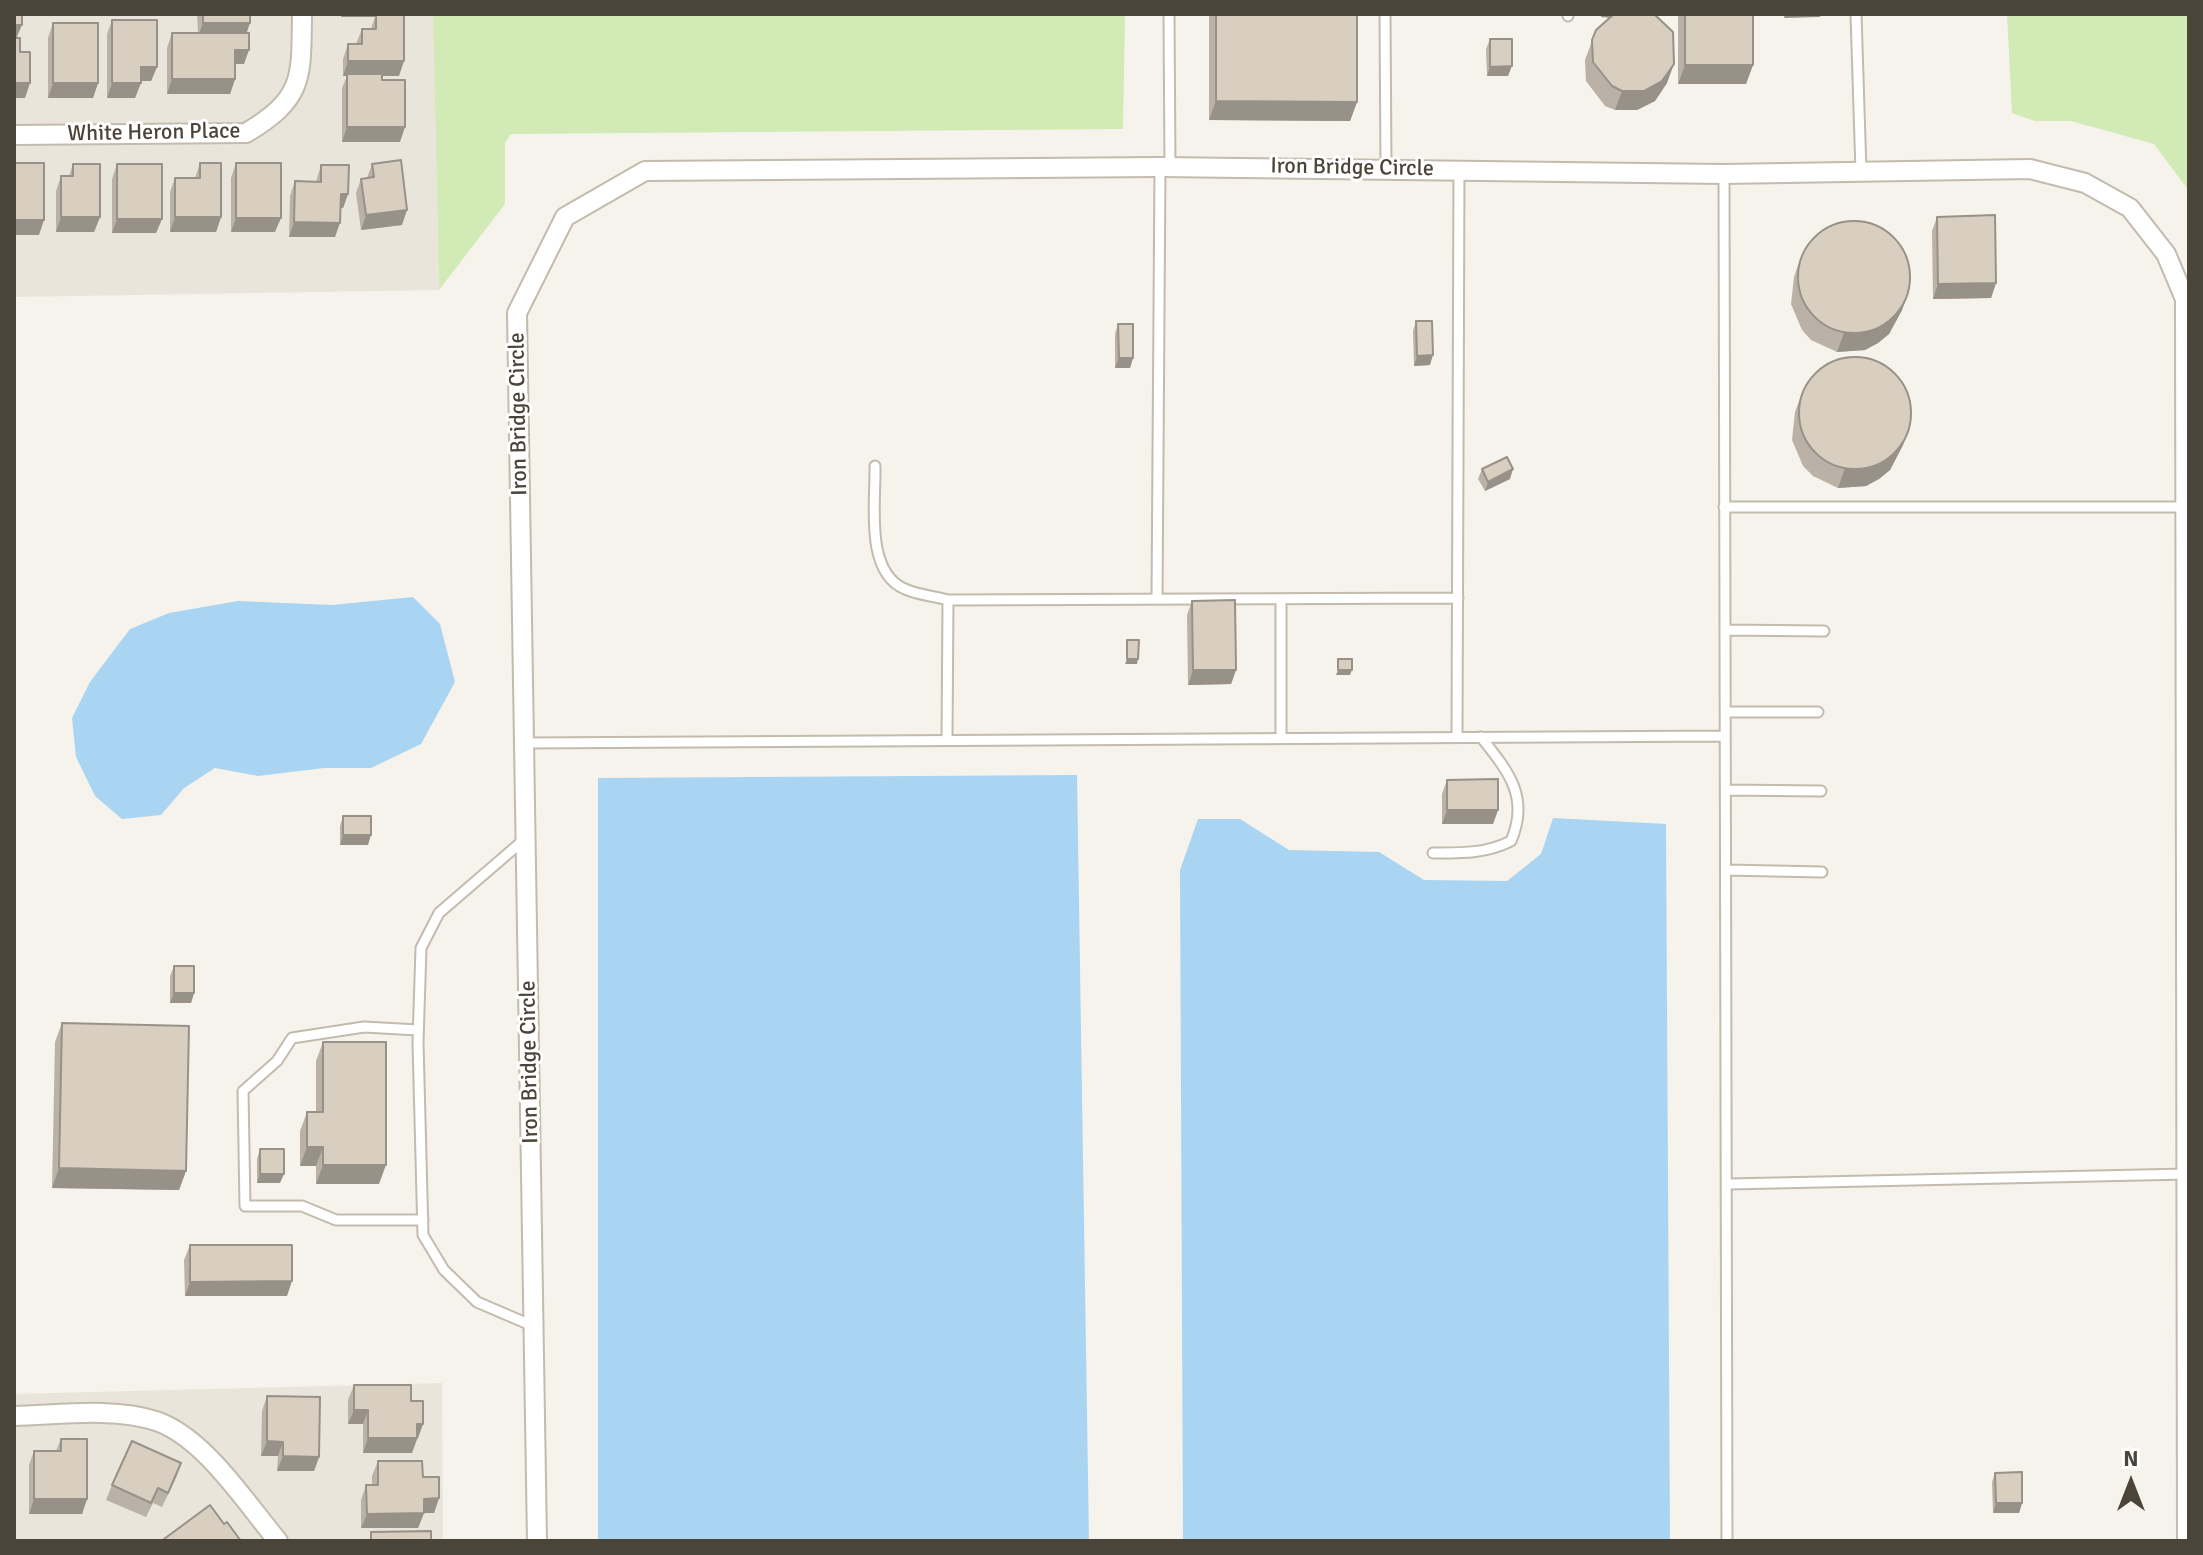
<!DOCTYPE html>
<style>
body{margin:0}
#map{position:relative;width:2203px;height:1555px;overflow:hidden;background:#f6f3ec;font-family:Signika,sans-serif}
canvas{display:block}
.frame{position:absolute;inset:0;border:16px solid #4b4439;pointer-events:none}
.north{position:absolute;left:2091px;top:1443px;width:80px;height:80px;-webkit-text-stroke:6px #fff;paint-order:stroke;rotate:0deg;font-size:22px;font-weight:700;line-height:32px;text-align:center;color:#4b4439}
.north::after{content:'';display:block;margin:auto;width:28px;height:36px;background:#4b4439;clip-path:polygon(50% 0,100% 100%,50% 72%,0 100%)}
</style>
<div id="map">
<canvas width="2203" height="1555"></canvas>
<div class="frame"></div>
<div class="north">N</div>
</div>
<script>
const c = document.querySelector('canvas').getContext('2d');
c.lineJoin = 'round';
function paint(path, color) { c.fillStyle = color; c.fill(path, 'evenodd'); }
function strokePath(path, color, width, dash) { c.strokeStyle = color; c.lineWidth = width; c.lineCap = dash ? 'butt' : 'round'; c.setLineDash(dash || []); c.stroke(path); }
function drawText(font, color, halo, rows, align = 'center') {
  c.font = font + ' Signika,sans-serif'; c.lineWidth = 6; c.setLineDash([]); c.textBaseline = 'middle'; c.strokeStyle = halo; c.fillStyle = color; for (const [text, x, y, turn = 0] of rows) {
    c.save(); c.translate(x, y); c.rotate((+turn || 0) * Math.PI / 180); c.textAlign = isNaN(turn) ? turn : align; if (halo) c.strokeText(text, 0, 0); c.fillText(text, 0, 0); c.restore();
  }
}
paint(new Path2D(`
 M14,14H433L439,290L14,297Z
 M442,1383L443,1541H14V1394Z`), '#eae5da');
paint(new Path2D(`
 M433,14H1125L1123,129L511,134L505,143V204L439,290Z
 M2007,14H2189V191L2154,144L2071,121H2035L2012,113Z`), '#d2eab5');
paint(new Path2D(`
 M413,597L440,624L455,682L421,744L371,768H324L258,776L215,768L184,788L161,815L122,819L95,796L76,757L72,718L90,682L130,629L169,613L238,601L332,605Z
 M1077,775L1089,1541H598V778Z
 M1553,818L1666,824L1670,1541H1183L1180,870L1198,819H1240L1289,850L1379,852L1424,880L1507,881L1541,854Z`), '#a9d4f2');
const service = new Path2D(`
 M1169,14L1170,167
 M1385,14L1386,168
 M1568,14V16
 M1856,14L1861,172
 M1724,174L1727,1541
 M875,466C876,501 864,572 905,589C918,595 934,596 948,600L1458,598
 M1724,507H2187
 M1157,599L1160,167
 M1281,599V738
 M1725,630L1824,631
 M1726,712H1818
 M1457,737L1459,170
 M947,740L948,600
 M526,743L1725,736
 M1726,790L1821,791
 M526,838L439,913L421,948L418,1042L423,1235L444,1270L477,1302L533,1326
 M1433,853C1461,853 1485,854 1511,841C1530,797 1508,771 1481,737
 M1726,870L1822,872
 M418,1030L364,1027L292,1038L277,1061L243,1091L245,1206H302L336,1220H423
 M1729,1184L2187,1174`);
const minor = new Path2D(`
 M14,135L246,133C305,98 301,77 302,14
 M14,1416C59,1415 112,1407 156,1421C204,1437 246,1503 278,1541
 M537,1541L517,313L565,217L645,171L1160,167L1724,174L2030,169L2085,183L2130,208L2166,254L2185,299L2187,1541`);
strokePath(service, '#c2bbae', 13);
strokePath(minor, '#c2bbae', 22);
strokePath(service, '#fff', 9);
strokePath(minor, '#fff', 18);
paint(new Path2D(`
 M197,14H250L247,33L244,64H235V79L230,94H167V48L172,33H198Z
 M341,14H399V76H382V80L400,142H342V88L347,76H343V59L348,44H356L362,29H371L375,17H341Z
 M1209,14H1357V102L1350,121L1209,120Z
 M1601,14H1654L1667,83L1655,101L1637,110H1615L1605,106L1586,81L1585,60L1596,30L1610,18L1601,17Z
 M1678,14H1753V65L1746,84H1678Z
 M112,20L157,67L151,81H141L135,98H107V34Z
 M53,23L98,83L93,98H48V38Z
 M1490,39L1508,76H1487L1486,49Z
 M200,163L221,217L216,232H170V192L175,178H195Z
 M236,163L275,232H231V178Z
 M73,164L100,217L94,232H56V191L61,176H69Z
 M117,164L162,219L156,233H112V179Z
 M372,164L402,225L361,230L356,193L361,179L367,178Z
 M321,165L348,194L343,208H341L335,237H289L290,196L295,181L316,182Z
 M1937,217L1996,283L1991,298L1933,299L1932,231Z
 M1801,257L1909,290L1902,310L1889,334L1878,343L1865,350L1837,352L1811,340L1802,330L1791,304L1794,277Z
 M1416,321L1430,365L1414,366L1413,331Z
 M1118,324L1133,358L1130,368H1115V334Z
 M1802,393L1910,426L1903,445L1890,470L1879,479L1866,486L1838,488L1813,476L1803,466L1792,440L1795,412Z
 M1482,469L1510,479L1485,491L1478,479Z
 M1192,601L1236,670L1231,684L1188,685L1187,615Z
 M1447,780L1498,810L1493,824H1442V794Z
 M343,816L368,845H340V826Z
 M174,966L194,993L191,1003H170V976Z
 M62,1023L186,1171L179,1190L52,1188L55,1042Z
 M323,1042L379,1184H316V1166H300V1131L307,1112H316V1061Z
 M260,1149L280,1183H257V1159Z
 M190,1245L287,1296H185L184,1260Z
 M354,1385L411,1401L423,1424L412,1453H363V1424H348V1400Z
 M267,1396L319,1457L314,1471H277L278,1456H261L262,1411Z
 M61,1439L87,1499L82,1514H29V1465L34,1451H56Z
 M378,1461L423,1477L439,1498L434,1513H424L418,1528H361V1500L366,1485H372V1476Z
 M181,1463L162,1507L153,1503L146,1517L106,1500L112,1485Z
 M1995,1473L2022,1503L2019,1513H1993L1992,1482Z`), '#bab2a6');
paint(new Path2D(`
 M342,14H399L398,17H341Z
 M1602,14H1637L1636,18L1601,17Z
 M1785,14H1821L1820,17L1784,18Z
 M203,23H250L245,37H198Z
 M14,25H22L16,39H14Z
 M235,50H249L244,64H230Z
 M348,61H404L399,76H343Z
 M1674,64L1667,83L1655,101L1637,110H1615L1622,91Z
 M1685,65H1753L1746,84H1678Z
 M1512,66L1508,76H1487L1490,67Z
 M141,67H157L151,81H135Z
 M172,79H235L230,94H167Z
 M14,83H30L25,98H14Z
 M53,83H98L93,98H48Z
 M112,83H141L135,98H107Z
 M1216,101L1357,102L1350,121L1209,120Z
 M347,127H405L400,142H342Z
 M341,194H348L343,208H336Z
 M407,210L402,225L361,230L366,215Z
 M61,217H100L94,232H56Z
 M175,217H221L216,232H170Z
 M236,218H281L275,232H231Z
 M117,219H162L156,233H112Z
 M14,220H44L39,235H14Z
 M294,222L340,223L335,237H289Z
 M1996,283L1991,298L1933,299L1938,284Z
 M1909,290L1902,310L1889,334L1878,343L1865,350L1837,352L1844,333Z
 M1433,355L1430,365L1414,366L1417,356Z
 M1119,358H1133L1130,368H1115Z
 M1910,426L1903,445L1890,470L1879,479L1866,486L1838,488L1845,468Z
 M1513,469L1510,479L1485,491L1488,482Z
 M1127,659H1138L1137,664H1125Z
 M1193,670H1236L1231,684L1188,685Z
 M1338,670H1352L1350,675H1336Z
 M1447,810H1498L1493,824H1442Z
 M343,835H371L368,845H340Z
 M174,993H194L191,1003H170Z
 M307,1147H323L316,1166H300Z
 M323,1165H386L379,1184H316Z
 M59,1168L186,1171L179,1190L52,1188Z
 M260,1174H284L280,1183H257Z
 M292,1281L287,1296H185L190,1282Z
 M354,1410H368L363,1424H348Z
 M417,1424H423L418,1438H412Z
 M368,1438H417L412,1453H363Z
 M267,1441L283,1442L278,1456H261Z
 M283,1456L319,1457L314,1471H277Z
 M181,1463L176,1477L162,1507L168,1493Z
 M439,1498L434,1513H418L424,1499Z
 M34,1499H87L82,1514H29Z
 M1996,1503H2022L2019,1513H1993Z
 M424,1513L418,1528H361L367,1514Z`), '#979187');
const building = new Path2D(`
 M14,14H22V25H14Z
 M203,14H250V23H203Z
 M1216,14H1357V102L1216,101Z
 M1614,14H1654L1673,32L1674,64L1662,81L1644,91H1622L1612,86L1593,62L1592,40L1596,30Z
 M1685,14H1753V65H1685Z
 M376,15H404V61H348V44H362V29H376Z
 M112,20H157V67H141V83H112Z
 M53,23H98V83H53Z
 M172,33H249V50H235V79H172Z
 M14,38H20V52H30V83H14Z
 M1490,39H1512V66L1490,67Z
 M347,74H382V80H405V127H347Z
 M401,160L407,210L366,215L361,179L374,177L372,164Z
 M14,163H44V220H14Z
 M200,163H221V217H175V178H200Z
 M236,163H281V218H236Z
 M73,164H100V217H61V176H73Z
 M117,164H162V219H117Z
 M321,165H349L348,194H341L340,223L294,222L295,181L321,182Z
 M1995,215L1996,283L1938,284L1937,217Z
 M1798 277a56 56 0 1 1 112 0a56 56 0 1 1-112 0Z
 M1416,321H1432L1433,355L1417,356Z
 M1118,324H1133V358H1119Z
 M1799 413a56 56 0 1 1 112 0a56 56 0 1 1-112 0Z
 M1507,457L1513,469L1488,482L1482,469Z
 M1235,600L1236,670H1193L1192,601Z
 M1127,640H1139L1138,659H1127Z
 M1338,659H1352V670H1338Z
 M1498,779V810H1447V780Z
 M343,816H371V835H343Z
 M174,966H194V993H174Z
 M62,1023L189,1026L186,1171L59,1168Z
 M323,1042H386V1165H323V1147H307V1112H323Z
 M260,1149H284V1174H260Z
 M190,1245H292V1281L190,1282Z
 M354,1385H411V1401H423V1424H417V1438H368V1410H354Z
 M267,1396L320,1397L319,1457L283,1456V1442L267,1441Z
 M61,1439H87V1499H34V1451H61Z
 M132,1441L181,1463L168,1493L158,1488L151,1503L112,1485Z
 M378,1461H422L423,1477H439V1498L424,1499V1513L367,1514L366,1485H378Z
 M2022,1472V1503H1996L1995,1473Z
 M210,1505L224,1524L227,1522L241,1541H166L164,1539Z
 M431,1531V1541H371V1532Z`);
paint(building, '#d8cfc1');
strokePath(building, '#979187', 2);
drawText('22px', '#4b4439', '#fff', [
 ["White Heron Place",154,133,-1],
 ["Iron Bridge Circle",1352,168,1],
 ["Iron Bridge Circle",519,414,-91],
 ["Iron Bridge Circle",530,1062,-91]
]);
</script>
